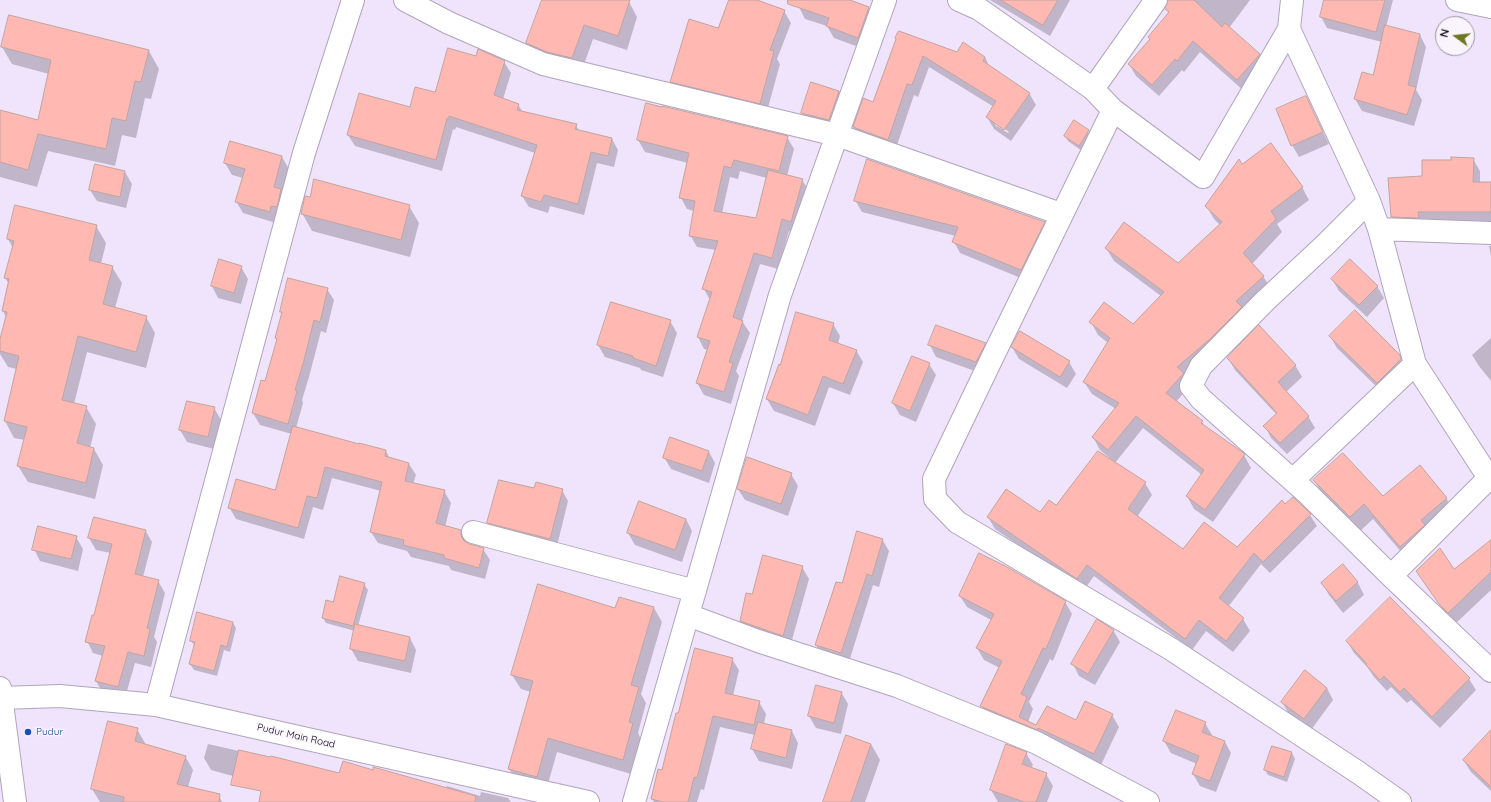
<!DOCTYPE html>
<style>
body{margin:0}
#map{position:relative;width:1491px;height:802px;overflow:hidden;background:#f0e3fc;font-family:Quicksand,sans-serif}
canvas{display:block}
.north{position:absolute;left:1435px;top:16px;width:40px;height:40px;box-sizing:border-box;background:#f9f4fe;border:1px solid #9c97a0;border-radius:50%;rotate:285deg;font-size:11px;font-weight:700;line-height:16px;text-align:center;color:#100b13}
.north::after{content:'';display:block;margin:auto;width:14px;height:18px;background:#6d7620;clip-path:polygon(50% 0,100% 100%,50% 72%,0 100%)}
</style>
<div id="map">
<canvas width="1491" height="802"></canvas>
<div class="north">N</div>
</div>
<script>
const c = document.querySelector('canvas').getContext('2d');
c.lineJoin = 'round';
function paint(path, color) { c.fillStyle = color; c.fill(path, 'evenodd'); }
function strokePath(path, color, width, dash) { c.strokeStyle = color; c.lineWidth = width; c.lineCap = dash ? 'butt' : 'round'; c.setLineDash(dash || []); c.stroke(path); }
function drawText(font, color, halo, rows, align = 'center') {
  c.font = font + ' Quicksand,sans-serif'; c.lineWidth = 3; c.setLineDash([]); c.textBaseline = 'middle'; c.strokeStyle = halo; c.fillStyle = color; for (const [text, x, y, turn = 0] of rows) {
    c.save(); c.translate(x, y); c.rotate((+turn || 0) * Math.PI / 180); c.textAlign = isNaN(turn) ? turn : align; if (halo) c.strokeText(text, 0, 0); c.fillText(text, 0, 0); c.restore();
  }
}
paint(new Path2D(`
 M545,0H623L629,2L637,17L627,50L593,39L581,73L536,58L528,43Z
 M730,0H755L784,11L791,23L777,59L780,64L766,115L678,93L671,82L719,29Z
 M801,0H847L868,7L875,19L864,49L834,38L827,26L805,19L799,7Z
 M990,0H1070L1050,36Z
 M1175,0H1250L1229,28L1259,54L1266,66L1244,91L1200,52L1184,72L1182,70L1159,96L1136,76L1129,64L1150,40L1149,37L1169,13L1166,9Z
 M1325,0H1393L1386,27L1420,35L1426,47L1416,90L1422,100L1414,126L1362,111L1355,99L1374,76L1382,42L1327,28L1321,17Z
 M10,16L149,51L159,69L151,99L145,98L136,138L122,135L115,166L48,151L37,187L0,177V111L39,121L49,74L12,64L2,47Z
 M899,32L957,53L985,57L990,68L1029,93L1036,105L1011,141L994,129L987,117L994,107L929,67L918,97L914,95L895,151L861,139L854,127L874,103ZM995,122L1009,132L1008,133L995,125Z
 M476,58L504,62L511,73L503,99L518,105L523,112L576,125L579,131L612,139L618,150L614,167L597,163L584,215L550,206L548,213L529,207L522,196L535,153L456,127L455,130L453,129L442,171L355,146L348,135L411,108L436,93Z
 M811,83L839,91L846,103L836,132L808,125L802,113Z
 M1306,97L1329,144L1299,157L1292,145L1278,110Z
 M1088,131L1091,137L1082,151L1068,141L1065,136Z
 M787,137L794,149L787,176L802,180L809,191L798,233L789,231L778,269L760,264L742,321L750,333L736,371L739,376L731,404L704,395L697,383L708,350L704,349L698,337L710,300L704,289L716,250L697,247L690,235L694,211L687,209L681,198L688,163L645,152L638,140ZM740,171L767,178L757,219L722,213L730,177L738,179Z
 M231,143L282,157L289,169L282,192L288,202L276,223L243,213L236,201L243,178L232,175L225,163Z
 M1473,159L1480,171V183H1491V232L1398,228L1392,217L1423,177L1452,161Z
 M1242,165L1302,187L1309,200L1277,224L1282,232L1252,264L1263,276L1271,289L1176,402L1202,422L1205,427L1244,455L1251,468L1213,522L1194,509L1187,496L1202,475L1143,428L1115,463L1145,483L1152,495L1137,517L1183,550L1237,548L1285,505L1310,515L1317,526L1270,573L1261,564L1228,607L1243,619L1250,631L1233,652L1206,631L1192,650L1094,576L1084,590L995,529L988,517L1040,513L1056,506L1111,459L1100,450L1093,437L1116,409L1092,394L1084,382L1108,343L1098,335L1091,322L1133,325L1161,296L1114,261L1106,248L1178,264L1220,225L1214,219L1207,207Z
 M125,172L132,184L126,208L97,201L90,190Z
 M855,200L1044,222L1051,234L1028,281L960,253L954,242L956,236L862,212Z
 M409,206L419,223L410,257L312,231L302,213Z
 M96,226L106,243L101,264L112,267L122,283L115,308L146,317L155,333L146,368L87,352L74,404L86,407L96,424L90,448L94,449L103,465L95,499L28,482L18,466L25,440L14,438L5,421L17,369L8,367L0,354V343L6,317L3,311L9,284L5,278L13,248L8,239Z
 M1489,246H1491V256Z
 M241,267L248,279L241,304L218,298L212,286Z
 M1332,279L1377,286L1384,298L1367,317L1339,291Z
 M327,289L334,300L326,333L321,331L309,377L302,400L303,403L296,428L386,451L390,459L409,464L416,475L413,484L444,491L451,503L445,527L460,531L467,544L483,549L490,560L485,579L451,570L449,566L411,557L407,551L378,543L371,532L381,491L332,478L323,510L313,507L304,539L236,519L229,507L276,491L292,434L260,425L253,413L265,382L278,341L276,338L282,314L281,311Z
 M670,321L677,333L663,377L641,370L640,368L605,357L598,345Z
 M833,324L840,336L838,344L856,350L863,362L850,395L829,387L815,426L774,411L767,399Z
 M1330,336L1399,356L1406,368L1384,394L1337,348Z
 M1491,338V381L1479,366L1472,355Z
 M985,344L992,355L983,374L936,357L930,345Z
 M1012,347L1069,362L1076,374L1067,388L1019,359Z
 M1228,358L1295,365L1302,377L1286,392L1308,416L1315,428L1287,454L1271,438L1265,426L1277,415L1235,370Z
 M929,364L936,375L916,422L900,415L893,403Z
 M214,408L221,420L214,449L187,442L180,430Z
 M709,452L715,463L709,483L671,469L664,457Z
 M791,474L798,486L788,516L745,500L738,489Z
 M1314,480L1382,498H1446L1455,513L1409,561L1373,519L1359,532L1323,495Z
 M535,490H562L568,501L556,550L494,533L488,523Z
 M686,519L692,531L682,562L635,545L628,533Z
 M145,530L152,542L143,577L158,581L165,593L154,637L157,642L151,667L135,663L125,698L103,693L96,681L103,656L93,653L87,641L95,617L111,553L96,550L89,538Z
 M76,537L83,549L78,571L40,561L34,549Z
 M882,539L889,551L879,587L873,585L848,665L823,657L816,645L842,585Z
 M1491,541V590L1455,624L1447,616L1425,583L1454,570Z
 M1343,565L1358,583L1364,595L1343,613L1329,595L1322,583Z
 M802,567L809,579L790,647L748,633L741,621L752,596Z
 M364,584L368,590L358,626L410,638L416,650L411,673L358,661L351,649L355,631L326,623L323,618L333,603Z
 M960,596L1065,602L1072,614L1053,661L1050,659L1029,702L1033,709L1028,722L1037,726L1112,715L1119,727L1101,765L988,718L982,706L1000,668L984,660L977,648L991,620L967,607Z
 M654,608L662,622L641,694L646,703L638,733L641,739L631,774L557,752L546,791L518,783L509,769L531,692L521,689L512,675L616,609Z
 M233,623L236,628L230,652L224,650L217,676L194,670L190,664L195,646L191,641Z
 M1113,630L1120,642L1095,685L1079,676L1073,664Z
 M1347,641L1469,679L1476,690L1440,728L1411,700L1407,703L1391,687L1387,691L1374,677L1368,668L1354,653Z
 M732,659L739,670L733,696L759,702L766,714L764,724L792,731L798,743L792,769L759,761L752,749L755,735L720,727L704,790L701,789L697,802H654L652,799L663,771Z
 M1327,688L1333,700L1311,730L1289,714L1282,702Z
 M841,692L848,704L841,734L816,728L809,716Z
 M1205,723L1212,735L1211,737L1225,742L1231,753L1216,792L1200,786L1193,774L1197,764L1171,753L1164,741Z
 M137,729L145,743V745L185,756L193,770L188,787L218,794L222,802H100L92,789Z
 M208,744L340,774L446,789L447,786L480,796L481,792L508,798L511,802H260L262,784L211,770L204,758Z
 M871,744L880,760L865,802H824Z
 M1272,747L1292,753L1295,759L1287,782L1268,775L1265,770Z
 M1491,749V791L1471,772L1464,761Z
 M1026,753L1033,765L1031,768L1046,774L1053,786L1047,802H998L991,790Z`), '#0003');
const building = new Path2D(`
 M542,0H630L618,36L584,25L572,58L547,52L526,43Z
 M729,0H757L785,10L770,50L774,51L760,104L670,82L689,19L718,28Z
 M788,0H850L869,7L858,38L826,26L829,18L788,4Z
 M1001,0H1058L1043,25Z
 M1168,0H1194L1222,27L1225,23L1260,54L1237,80L1193,41L1177,61L1175,59L1152,85L1128,64L1150,39L1148,37L1169,12L1165,9Z
 M1324,0H1385L1376,32L1320,17Z
 M9,15L149,50L141,82L135,81L126,121L112,118L106,149L38,134L28,170L0,162V110L38,120L51,60L1,47Z
 M1385,25L1420,34L1408,85L1416,87L1407,115L1354,99L1362,72L1373,75Z
 M899,31L957,52L963,42L985,57L983,61L1030,93L1004,130L986,117L996,101L923,56L912,85L907,84L888,140L853,127L863,98L873,102L896,39L895,38Z
 M448,48L476,56L478,49L505,61L494,95L519,104L517,110L577,124L575,129L612,138L608,156L591,152L578,204L544,195L541,202L521,196L537,145L449,116V119L447,118L436,160L347,135L359,93L410,107L415,87L435,92Z
 M811,82L839,91L829,120L801,113Z
 M1306,96L1323,132L1291,146L1276,109Z
 M646,103L662,107V106L788,136L779,171L734,160L731,168L724,166L714,211L756,218L768,170L803,179L791,222L782,219L772,258L754,253L733,317L743,321L729,362L733,363L724,392L696,383L710,341L697,337L712,292L702,289L718,241L689,236L695,201L679,198L689,153L637,140Z
 M1074,120L1089,130L1079,146L1064,136Z
 M230,141L282,156L274,187L281,189L277,207L271,206L270,212L235,202L245,169L224,163Z
 M1271,143L1303,187L1271,211L1276,219L1243,253L1264,276L1236,301L1242,307L1210,339L1177,367L1184,373L1166,393L1203,421L1201,423L1245,454L1205,510L1186,496L1204,470L1136,416L1108,450L1092,437L1119,403L1083,382L1110,338L1089,322L1104,302L1133,324L1164,292L1105,248L1124,222L1178,263L1222,222L1205,206L1239,159L1242,164Z
 M1451,157L1474,158L1473,182H1491V212H1418L1419,218L1391,217L1388,178L1422,176V160H1451Z
 M867,159L1045,222L1021,270L952,242L958,227L854,201Z
 M95,164L125,171L120,197L89,190Z
 M314,179L410,205L401,240L301,214L305,196L310,197Z
 M15,205L97,225L89,260L113,266L103,304L147,316L136,352L78,336L62,400L87,406L77,443L94,448L86,483L17,466L27,427L4,421L19,356L0,351V339L7,312L2,311L9,279L4,278L14,241L7,239Z
 M219,259L242,266L234,293L211,286Z
 M1350,259L1378,286L1359,305L1331,279Z
 M288,278L328,288L320,322L314,320L303,364L295,390L297,391L288,424L252,413L261,380L265,381L277,339L275,338L282,312H280Z
 M611,302L671,320L656,366L633,358V356L597,345Z
 M1355,310L1400,355L1401,359L1377,383L1329,336Z
 M796,312L834,323L829,340L857,350L843,384L823,376L808,415L766,399L779,364L780,365Z
 M936,325L986,343L976,362L928,345Z
 M1259,325L1296,365L1278,382L1309,416L1280,443L1263,426L1277,413L1227,358Z
 M1020,331L1070,361L1060,377L1011,347Z
 M912,356L930,363L910,411L892,403Z
 M187,401L215,407L208,437L179,430Z
 M293,426L359,444V443L386,450L385,456L409,463L405,481L445,490L436,523L461,530V536L464,541L470,544L484,548L479,568L444,558V555L403,545L404,540L370,532L382,482L325,467L317,498L307,496L298,528L228,508L236,479L275,490Z
 M670,437L709,451L702,471L663,458Z
 M1098,451L1146,482L1128,509L1183,549L1204,522L1237,547L1282,500L1285,504L1293,497L1311,514L1263,562L1254,553L1219,598L1244,618L1226,641L1199,620L1185,639L1087,565L1077,579L987,517L1006,489L1040,512L1049,500L1056,505Z
 M1343,453L1383,496L1420,465L1447,498L1421,520L1425,525L1400,547L1364,504L1350,517L1313,480Z
 M747,457L792,473L781,504L737,489Z
 M499,480L534,488L536,482L563,489L550,539L487,523Z
 M639,501L686,519L675,550L627,533Z
 M94,517L146,530L135,574L159,580L147,628L150,629L144,656L128,652L118,687L95,681L105,646L85,642L92,615H94L112,544L88,538Z
 M38,526L77,536L71,559L32,550Z
 M857,531L883,539L872,576L867,574L841,653L815,645L836,582L842,583Z
 M1491,540V572L1448,613L1439,604L1416,571L1440,548L1454,569Z
 M979,553L1009,568L1066,601L1046,649L1043,648L1021,694L1027,697L1019,717L1036,725L1047,706L1076,720L1085,701L1113,714L1094,754L1038,728L1037,730L980,706L1002,661L976,648L994,614L959,596Z
 M763,555L803,566L783,636L740,621L746,593L752,594Z
 M1343,564L1358,582L1336,601L1321,583Z
 M340,576L365,583L353,626L322,618L326,600L333,602Z
 M538,584L615,608L619,597L654,607L631,685L639,687L629,722L633,723L623,760L548,738L537,777L508,769L533,681L511,675Z
 M1390,597L1470,678L1432,717L1404,688L1400,692L1384,676L1380,680L1366,665L1367,664L1346,641Z
 M197,612L233,622L227,647L221,645L214,671L189,664L195,642L190,641Z
 M1097,619L1114,630L1088,674L1071,664Z
 M355,624L410,637L405,661L350,649Z
 M695,648L733,658L725,693L760,701L754,725L713,716L697,778L694,777L688,802H663L651,799L658,769L662,770L676,713H678Z
 M1305,670L1327,688L1304,719L1281,702Z
 M816,685L842,692L834,723L808,716Z
 M1176,710L1206,722L1202,732L1225,741L1210,781L1192,774L1199,756L1163,741Z
 M108,721L138,728L135,741L186,756L177,784L220,794L219,802H123L124,797L91,789Z
 M758,722L792,730L786,758L751,749Z
 M1491,730V787L1463,760Z
 M846,735L871,744L851,802H823Z
 M1006,744L1027,752L1022,764L1047,773L1036,802H1024L990,790Z
 M1272,746L1292,752L1284,777L1264,770Z
 M239,750L270,757L271,756L339,773L343,761L373,770V767L476,796L475,802H259L261,791L231,785Z`);
paint(building, '#ffb9b2');
strokePath(building, '#c1a3a0', 1);
const minor = new Path2D(`
 M405,0L449,23L543,64L837,135L1061,214
 M959,0L979,9L1093,89L1113,110L1203,177L1289,29L1369,201L1379,229L1415,364L1491,481
 M1457,0L1491,7
 M1289,29L1292,0
 M1093,89L1156,0
 M1113,110L994,354L934,479L935,499L957,522L1171,649L1359,773L1400,802
 M1369,201L1326,244L1265,301L1201,366L1191,386L1201,399L1307,493L1391,576L1491,671
 M1379,229L1491,233
 M1293,480L1415,364
 M473,532L695,591
 M1391,576L1489,478
 M688,615L758,641L897,686L1037,743L1148,802
 M0,698L60,696L156,705L588,802
 M156,705L304,153L353,0
 M634,802L780,295L885,0`);
const major = new Path2D(`
 M0,688L15,802`);
strokePath(minor, '#b0a4bb', 24);
strokePath(major, '#b0a4bb', 24);
strokePath(minor, '#fff', 22);
strokePath(major, '#fff', 22);
for (const [x, y, r, color] of [
 [28,732,4,"#1a4fb4"]
]) { const dot = new Path2D(); dot.arc(x, y, r, 0, 2 * Math.PI); c.fillStyle = color; c.fill(dot); strokePath(dot, '#f9f4fe', 1.5); }
drawText('10px', '#164399', '#f9f4fe', [
 ["Pudur",36,732]
], 'left');
drawText('10px', '#100b13', '#f9f4fe', [
 ["Pudur Main Road",296,736,13]
]);
</script>
